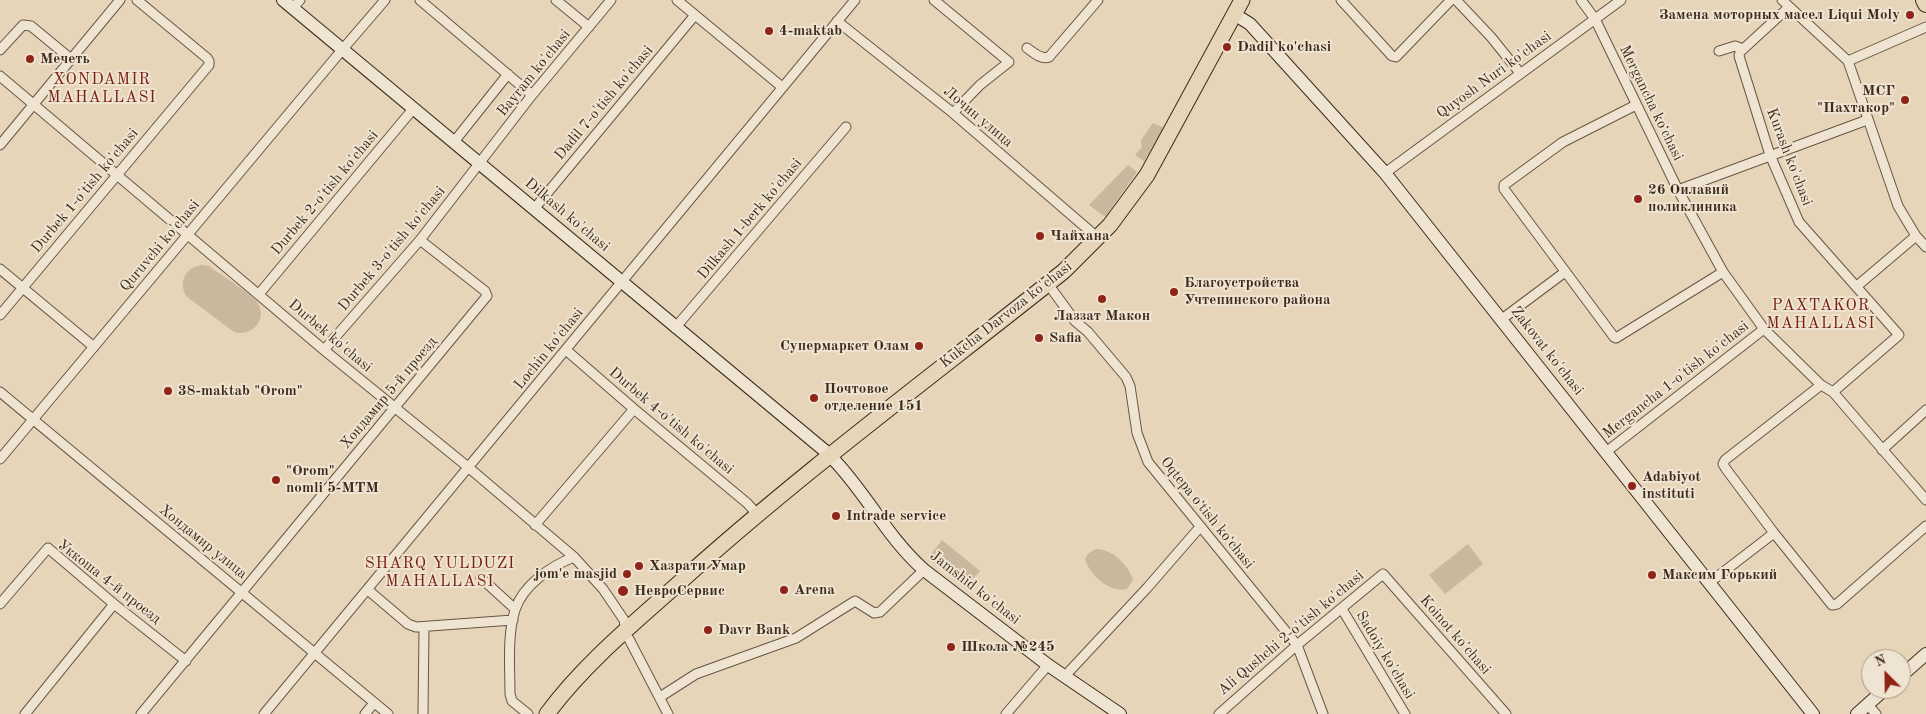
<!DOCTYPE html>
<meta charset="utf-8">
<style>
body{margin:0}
#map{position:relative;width:1926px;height:714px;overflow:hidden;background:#e6d5b8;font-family:"Old Standard TT",serif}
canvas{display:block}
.north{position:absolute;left:1861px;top:649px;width:50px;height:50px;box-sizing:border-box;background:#efe4d1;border:1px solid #a89a89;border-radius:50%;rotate:337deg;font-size:14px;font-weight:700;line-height:20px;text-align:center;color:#3d2b1d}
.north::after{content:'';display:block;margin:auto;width:18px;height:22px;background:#8f2418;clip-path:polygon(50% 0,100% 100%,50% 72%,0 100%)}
</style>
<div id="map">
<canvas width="1926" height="714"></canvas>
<div class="north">N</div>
</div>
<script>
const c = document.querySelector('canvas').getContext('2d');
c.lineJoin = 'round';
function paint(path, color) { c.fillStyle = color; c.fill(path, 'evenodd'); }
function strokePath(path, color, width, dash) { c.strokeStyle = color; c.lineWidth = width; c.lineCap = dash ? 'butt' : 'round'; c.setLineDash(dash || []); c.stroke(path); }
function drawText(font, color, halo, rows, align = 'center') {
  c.font = font + ' "Old Standard TT",serif'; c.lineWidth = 4; c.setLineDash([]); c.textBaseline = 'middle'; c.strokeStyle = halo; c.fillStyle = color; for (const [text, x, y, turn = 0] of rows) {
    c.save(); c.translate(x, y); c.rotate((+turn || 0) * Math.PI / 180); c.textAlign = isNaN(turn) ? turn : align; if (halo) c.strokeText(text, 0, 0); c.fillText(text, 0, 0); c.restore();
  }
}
paint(new Path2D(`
 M1153,123L1164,128L1144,161L1135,155L1142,147L1141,140Z
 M1128,165L1137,172L1105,217L1089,205Z
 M202,265L209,266C222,276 245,289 256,301C263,308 262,320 256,326C250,333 242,334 234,332L186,296C178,281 186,267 202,265Z
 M942,540L980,571L965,588L928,558Z
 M1468,544L1483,564L1445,594L1429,575Z
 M1096,549C1112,549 1129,565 1133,580L1127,589C1109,593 1090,575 1085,559L1089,553Z`), '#c9b89e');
const street = new Path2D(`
 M420,0L532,95
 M556,0L589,27
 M677,0L782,87
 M934,0L1009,62L980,85L953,113
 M1341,0L1392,56L1396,57L1451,0
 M1456,0L1491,37L1520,73
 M1581,0L1595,19L1678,190L1723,272L1764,329L1821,385L1833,392L1926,500
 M1782,0L1848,61L1898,206L1916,236L1926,247
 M1789,7L1740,52L1739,56L1770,155L1799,222L1899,335L1833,392
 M293,8L300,0
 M837,21L953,113L1098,238
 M1027,48C1033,52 1041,60 1049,57L1098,0
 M0,50L23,25L31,26L71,59
 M1719,51L1735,46L1743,49
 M1848,61L1926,27
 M0,76L324,350L468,467L574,557L603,589L624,620L626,631
 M1636,105L1563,142L1504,185V189L1614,337L1616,338L1723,272
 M453,143L508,74
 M0,145L120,0
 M1385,173L1621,0
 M1678,190L1867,120
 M534,209L695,15
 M0,269L94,347
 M1048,284L1075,321L1088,332L1126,377L1130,386L1137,433L1148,462L1297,645L1323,714
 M1857,286L1916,236
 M259,294L413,109
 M0,315L209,65V61L207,58L137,0
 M1502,319L1565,272
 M675,328L846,127
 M324,350L420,240L532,95L611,0
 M566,350L634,409L747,503L757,514
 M1821,385L1725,460L1723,464L1726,469L1774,533L1832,605L1837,604L1926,526
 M0,392L388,714
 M1882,450L1926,410
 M1606,452L1764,329
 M0,459L342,50L385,0
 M535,525L634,409
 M481,578L515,609
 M1709,583L1774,533
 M368,590L408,624L416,627L513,620
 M0,604L48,548L114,604L186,661
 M1342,609L1405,714
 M629,639L668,714
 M1064,677L1147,588L1200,527
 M660,697L696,674L796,638L855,601L874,613L880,612L924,570
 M1868,705L1876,714
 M25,714L114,604
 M141,714L487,296L485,291L420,240
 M264,714L855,0
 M365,714L374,703
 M423,714L424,628
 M528,714L512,701L510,694C510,667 507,636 515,610C523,585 551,566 574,557
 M1006,714L1048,665
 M1219,714L1297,645L1383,574L1506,714`);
const secondary = new Path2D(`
 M283,0L830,455
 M1242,19L1250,24L1385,173L1813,714
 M835,461C868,496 887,537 924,570L1048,665L1120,714
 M1901,676L1926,654
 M1857,714L1885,689`);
const primary = new Path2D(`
 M547,714C583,665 633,624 679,583C802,472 935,374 1064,271L1110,225L1147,175L1242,0`);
const highway = new Path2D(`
 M1924,0L1926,4`);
strokePath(street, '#675644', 11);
strokePath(secondary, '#3d2b1d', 14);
strokePath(primary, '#3d2b1d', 17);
strokePath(highway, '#3d2b1d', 18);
strokePath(street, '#efe4d1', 9);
strokePath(secondary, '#efe4d1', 12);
strokePath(primary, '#e6d5b8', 15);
strokePath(highway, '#e6d5b8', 16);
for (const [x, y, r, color] of [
 [1910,15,5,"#8f2418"],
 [769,31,5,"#8f2418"],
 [1227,47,5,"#8f2418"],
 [30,59,5,"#8f2418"],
 [1905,100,5,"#8f2418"],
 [1638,199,5,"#8f2418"],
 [1040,236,5,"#8f2418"],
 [1174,292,5,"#8f2418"],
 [1102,299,5,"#8f2418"],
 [1039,338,5,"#8f2418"],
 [919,346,5,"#8f2418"],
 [168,391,5,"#8f2418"],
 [814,398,5,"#8f2418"],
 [276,480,5,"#8f2418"],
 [1632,486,5,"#8f2418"],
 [836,516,5,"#8f2418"],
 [639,566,5,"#8f2418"],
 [627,574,5,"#8f2418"],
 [1652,575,5,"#8f2418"],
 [784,590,5,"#8f2418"],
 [623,591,6,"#8f2418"],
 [708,630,5,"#8f2418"],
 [951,647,5,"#8f2418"]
]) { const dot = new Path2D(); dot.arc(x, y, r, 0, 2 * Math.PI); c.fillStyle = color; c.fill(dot); strokePath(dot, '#efe4d1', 2); }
drawText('bold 15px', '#3d2b1d', '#efe4d1', [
 ["Замена моторных масел Liqui Moly",1900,15,"right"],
 ["4-maktab",779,31],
 ["Dadil ko'chasi",1237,47],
 ["Мечеть",40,59],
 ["МСГ",1895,91,"right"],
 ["\"Пахтакор\"",1895,108,"right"],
 ["26 Оилавий",1648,190],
 ["поликлиника",1648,207],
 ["Чайхана",1050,236],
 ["Благоустройства",1184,283],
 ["Учтепинского района",1184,300],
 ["Лаззат Макон",1102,316,"center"],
 ["Safia",1049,338],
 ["Супермаркет Олам",909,346,"right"],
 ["Почтовое",824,389],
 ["отделение 151",824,406],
 ["38-maktab \"Orom\"",178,391],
 ["\"Orom\"",286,471],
 ["nomli 5-MTM",286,488],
 ["Adabiyot",1642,477],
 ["instituti",1642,494],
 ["Intrade service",846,516],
 ["Хазрати Умар",649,566],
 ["jom'e masjid",617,574,"right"],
 ["Максим Горький",1662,575],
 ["Arena",794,590],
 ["НевроСервис",634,591],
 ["Davr Bank",718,630],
 ["Школа №245",961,647]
], 'left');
drawText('15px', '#3d2b1d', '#efe4d1', [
 ["Bayram ko'chasi",534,73,-51],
 ["Quyosh Nuri ko'chasi",1494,75,-36],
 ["Dadil 7-o'tish ko'chasi",604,103,-50],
 ["Mergancha koʻchasi",1651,103,64],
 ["Лочин улица",978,117,40],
 ["Kurash ko'chasi",1789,157,69],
 ["Durbek 1-o'tish ko'chasi",85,191,-50],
 ["Durbek 2-o'tish ko'chasi",325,193,-50],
 ["Dilkash ko'chasi",567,215,40],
 ["Dilkash 1-berk ko'chasi",750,219,-50],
 ["Quruvchi ko'chasi",160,246,-50],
 ["Durbek 3-o'tish ko'chasi",392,249,-50],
 ["Kukcha Darvoza ko'chasi",1006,315,-38],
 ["Durbek ko'chasi",330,336,40],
 ["Lochin ko'chasi",549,349,-51],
 ["Zakovat ko'chasi",1547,351,52],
 ["Mergancha 1-o'tish ko'chasi",1676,380,-38],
 ["Хондамир 5-й проезд",389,393,-50],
 ["Durbek 4-o'tish ko'chasi",671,421,40],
 ["Oqtepa oʻtish koʻchasi",1207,513,51],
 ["Хондамир улица",203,542,39],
 ["Уккоша 4-й проезд",109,582,38],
 ["Jamshid ko'chasi",975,588,38],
 ["Ali Qushchi 2-o'tish ko'chasi",1291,633,-40],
 ["Koinot ko'chasi",1455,635,49],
 ["Sadoiy ko'chasi",1385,655,59]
]);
c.letterSpacing = '1px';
drawText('16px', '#7a1f14', '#efe4d1', [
 ["XONDAMIR",102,80],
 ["MAHALLASI",102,98],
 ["PAXTAKOR",1821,306],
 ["MAHALLASI",1821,324],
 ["SHARQ YULDUZI",440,564],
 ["MAHALLASI",440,582]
]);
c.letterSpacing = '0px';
</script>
